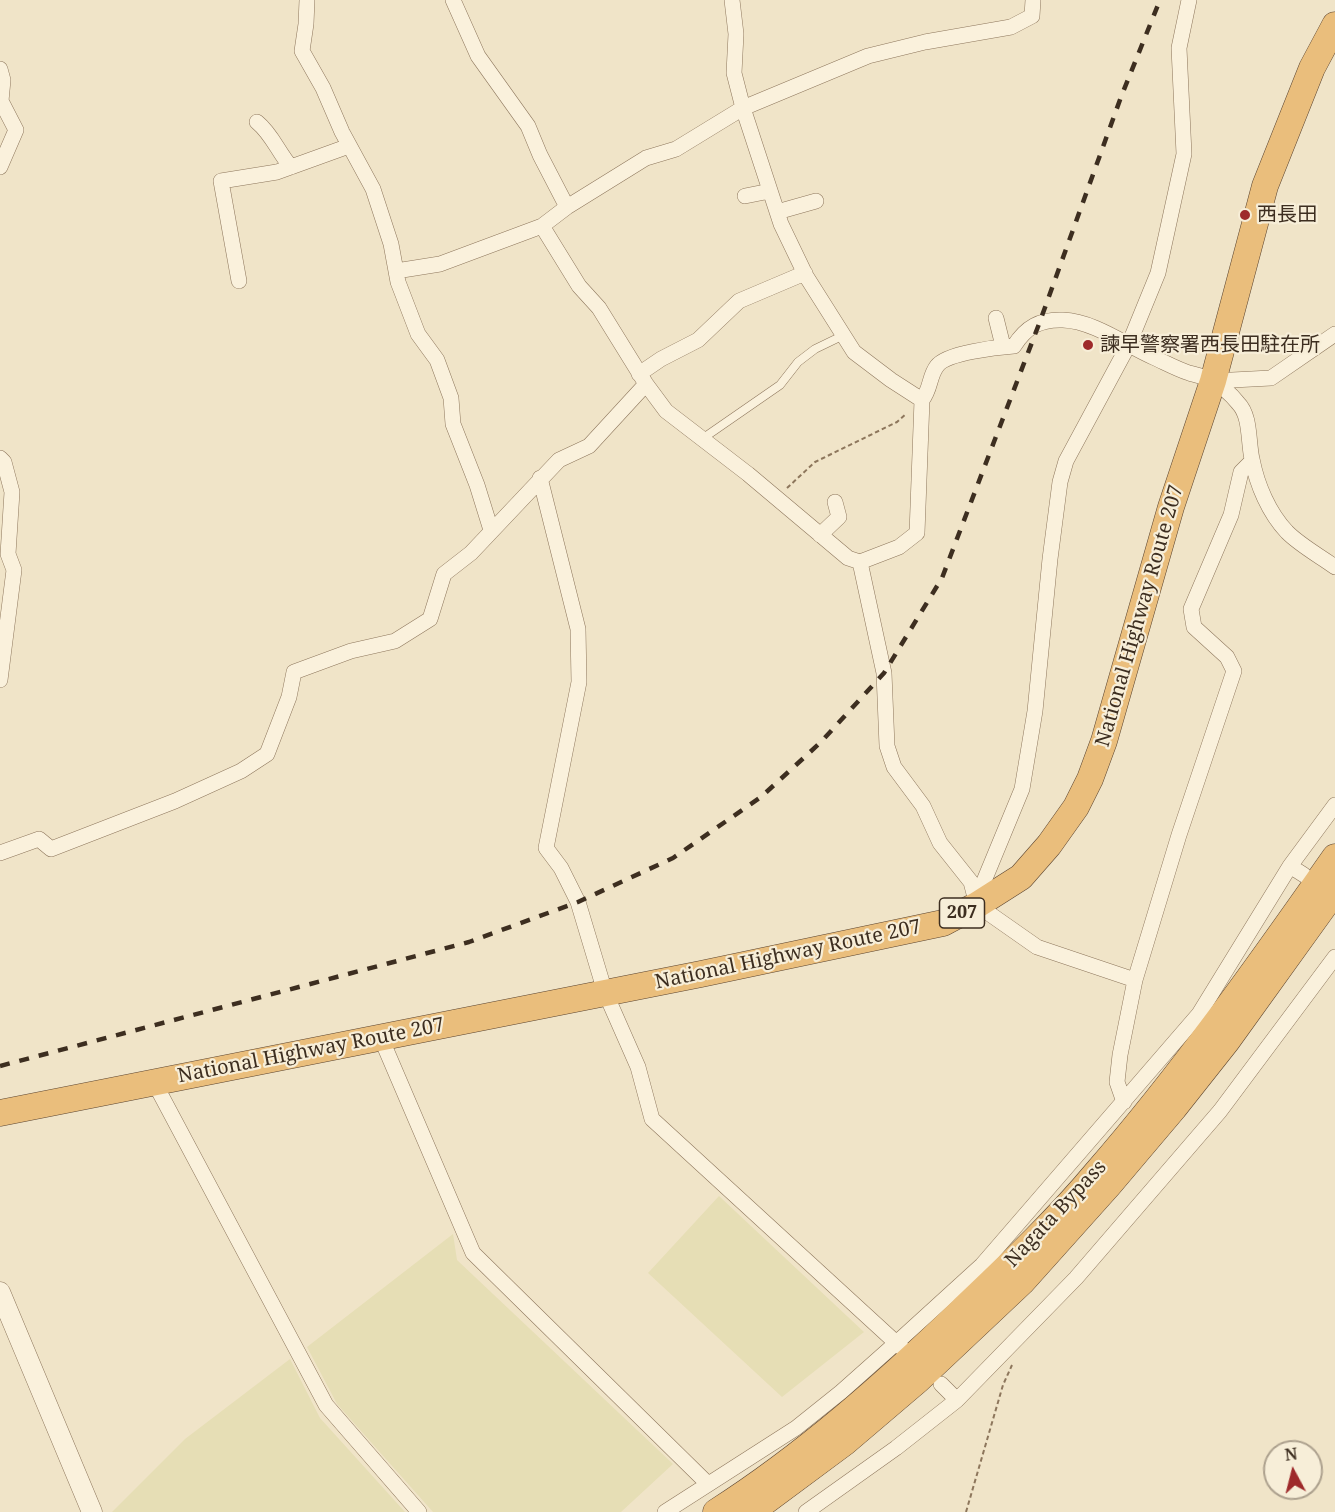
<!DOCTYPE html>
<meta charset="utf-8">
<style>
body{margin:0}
#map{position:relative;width:1335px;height:1512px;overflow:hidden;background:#f0e4c8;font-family:"Noto Serif",serif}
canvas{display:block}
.north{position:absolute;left:1263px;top:1440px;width:60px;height:60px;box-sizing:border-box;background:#f7eed8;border:2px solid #ada18e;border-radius:50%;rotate:353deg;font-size:16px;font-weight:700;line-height:24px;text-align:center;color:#3d2e20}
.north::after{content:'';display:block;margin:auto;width:21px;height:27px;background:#9e2a2b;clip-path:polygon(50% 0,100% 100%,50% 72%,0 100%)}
</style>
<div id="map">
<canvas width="1335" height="1512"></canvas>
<div class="north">N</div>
</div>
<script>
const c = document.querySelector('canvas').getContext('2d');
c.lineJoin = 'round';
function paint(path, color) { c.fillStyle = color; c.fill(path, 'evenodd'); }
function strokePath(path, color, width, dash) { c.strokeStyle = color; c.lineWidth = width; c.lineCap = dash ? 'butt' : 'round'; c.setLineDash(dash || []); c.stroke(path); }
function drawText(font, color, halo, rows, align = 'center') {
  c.font = font + ' "Noto Serif","Noto Sans JP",serif'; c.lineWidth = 4.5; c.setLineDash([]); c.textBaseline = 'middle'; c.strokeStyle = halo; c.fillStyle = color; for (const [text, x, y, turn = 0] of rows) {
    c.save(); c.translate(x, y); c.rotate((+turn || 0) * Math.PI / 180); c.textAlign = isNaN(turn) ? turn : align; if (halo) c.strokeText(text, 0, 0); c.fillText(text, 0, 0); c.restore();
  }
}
paint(new Path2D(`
 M719,1196L864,1332L782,1397L648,1273Z
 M453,1234L457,1260L673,1464L621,1512H433L337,1404L307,1347Z
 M290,1359L320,1418L405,1512H112L185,1439Z`), '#e6deb5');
const service = new Path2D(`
 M702,439L780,385L798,362L815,349L844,335`);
const minor = new Path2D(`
 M307,0L306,24L302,51L323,88L342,132L373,189L391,244L398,282L418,334L437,360L451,398L453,424L477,485L491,530
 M453,0L478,56L528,126L540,155L567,207
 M732,0L736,34L734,73L743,108L781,224L806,276L854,352L891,380L922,400
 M0,69L3,80L1,101L16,130L0,167
 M257,122C272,134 278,152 291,167
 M745,196L770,191
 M777,212L816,201
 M542,226L579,286L599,308L646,384L666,411L748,474L848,558L860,562L899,547L917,533L922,400C931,389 929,376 937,366C946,353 998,347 1014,346C1026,327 1040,319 1063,320C1094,321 1127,346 1155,358C1166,363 1177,369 1189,373C1196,375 1203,376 1210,380C1220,385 1231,394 1238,403C1251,416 1248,442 1252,459C1257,485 1269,513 1287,532C1301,546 1320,556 1335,567
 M396,271L440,264L542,226L567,207L646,158L676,149L743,108L868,56L925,42L1011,27L1032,16L1033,0
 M239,281L221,181L277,172L349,146
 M996,318L1003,346
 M639,374L661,359L698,340L739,301L805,273
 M1213,381L1271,378L1335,334
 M0,458L4,462L12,492L8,554L14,570L0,680
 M540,478L578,629L579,682L546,848L561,868L578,902L605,992L638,1067L652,1119L905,1351
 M820,535L839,517L835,502
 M860,562L884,673L887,746L894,767L923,806L940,843L971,882L977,905L1037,947L1135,980
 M0,853L39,839L51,849L175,801L241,771L267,754L289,697L294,672L351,651L395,641L430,619L444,574L471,553L559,460L589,446L646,384
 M1290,866L1304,875
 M977,905L984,881L1022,789L1035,711L1050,559L1060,482L1066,461L1129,344L1158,273L1184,154L1179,48L1189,0
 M381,1038L473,1253L707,1483
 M154,1082L326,1405L419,1512
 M1124,1102L1117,1082L1120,1055L1135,980L1179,835L1234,671L1227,657L1194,627L1191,609L1231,515L1241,472L1252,461
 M941,1384L957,1400
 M665,1512L796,1428L841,1392L904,1336L982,1265L1199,1014L1290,866L1335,805
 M806,1512L896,1448L957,1400L1076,1278L1220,1111L1335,957`);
const tertiary = new Path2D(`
 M0,1292L92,1512`);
const trunk = new Path2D(`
 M0,1113L701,974L943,923L977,905L1021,877L1049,845L1076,807L1090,779L1104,741L1171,507L1213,381L1265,186L1312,68L1335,25
 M716,1512C805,1455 885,1384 962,1310C1007,1267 1056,1221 1096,1173C1182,1074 1260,964 1335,857
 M751,1512L844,1443L918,1380L1022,1282L1108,1186L1174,1108L1227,1041L1335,891`);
strokePath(service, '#8d765c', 9);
strokePath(minor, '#8d765c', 16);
strokePath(tertiary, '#8d765c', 21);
strokePath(trunk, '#5b4430', 27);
strokePath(new Path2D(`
 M787,488L815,462L897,422L906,414
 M966,1512L1003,1385L1012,1365`), '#8d765c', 2, [4.5, 3]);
strokePath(service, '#faf1dc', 8);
strokePath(minor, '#faf1dc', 15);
strokePath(tertiary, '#faf1dc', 20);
strokePath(trunk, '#eabe7c', 26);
strokePath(new Path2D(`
 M0,1066L469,942L578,902L673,858L761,797L821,742L884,673L942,578L1039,324L1121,97L1160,0`), '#3d2e20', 4.5, [10, 10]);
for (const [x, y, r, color] of [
 [1245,215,6,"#9e2a2b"],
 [1088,345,6,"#9e2a2b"]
]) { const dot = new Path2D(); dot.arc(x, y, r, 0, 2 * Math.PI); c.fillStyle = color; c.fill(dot); strokePath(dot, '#f7eed8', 2); }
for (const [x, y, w] of [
 [962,913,45]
]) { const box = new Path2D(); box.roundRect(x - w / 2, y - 15, w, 30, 4.5); c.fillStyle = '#f7eed8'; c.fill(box); strokePath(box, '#3d2e20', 1.5); }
drawText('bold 18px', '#3d2e20', null, [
 ["207",962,913]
]);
drawText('20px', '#3d2e20', '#f7eed8', [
 ["西長田",1257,215],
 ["諫早警察署西長田駐在所",1100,345]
], 'left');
drawText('20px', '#3d2e20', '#f7eed8', [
 ["National Highway Route 207",1140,616,-74],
 ["National Highway Route 207",788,955,-12],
 ["National Highway Route 207",311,1051,-11],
 ["Nagata Bypass",1056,1214,-47]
]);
</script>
